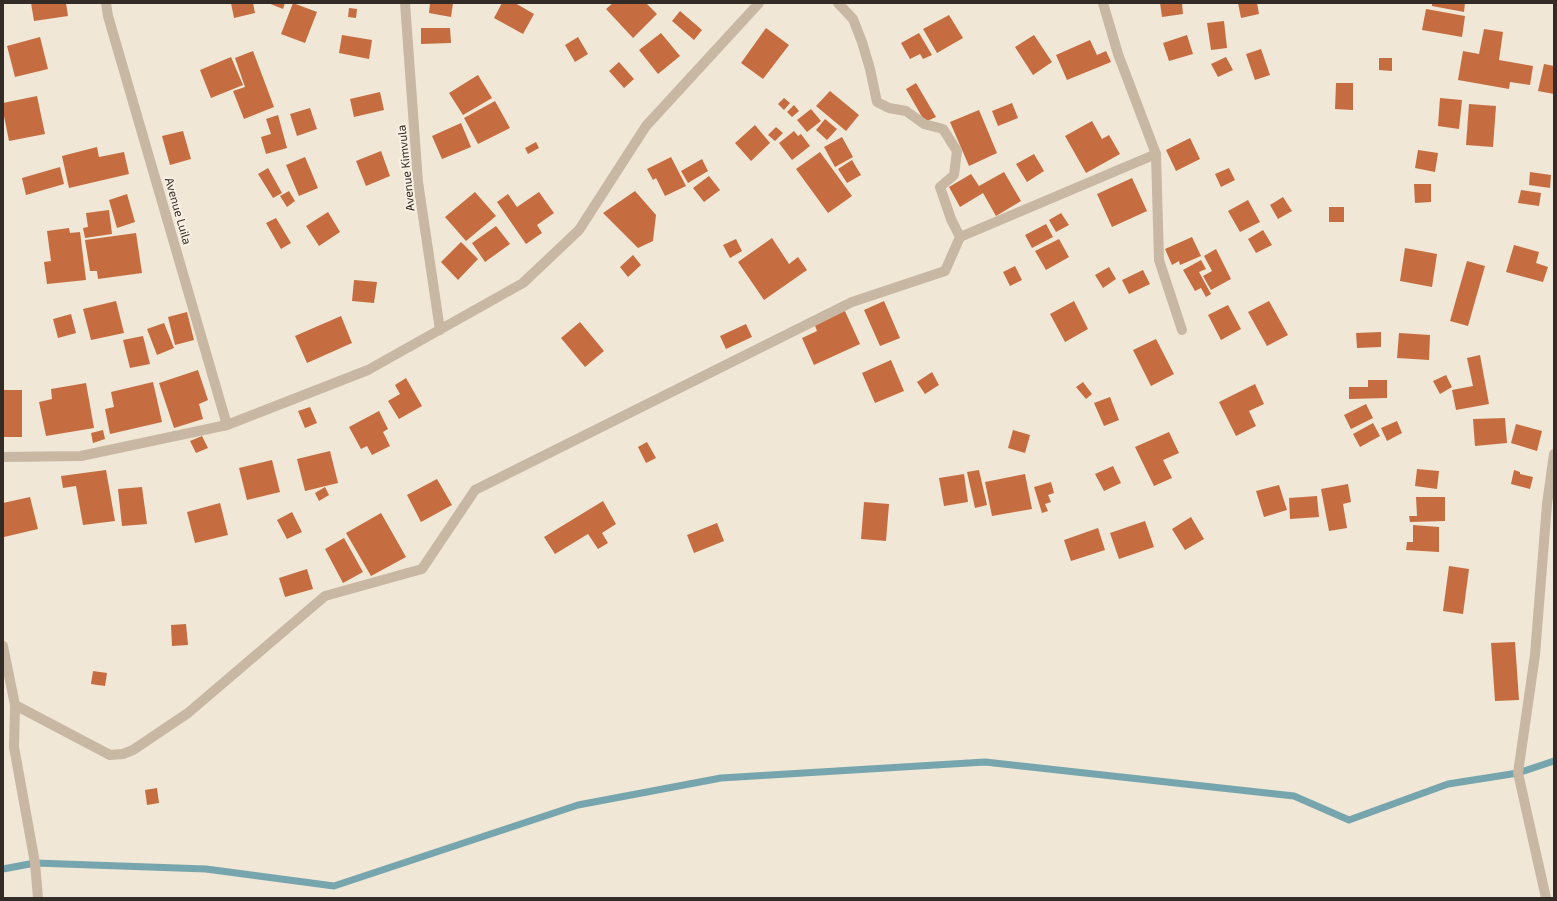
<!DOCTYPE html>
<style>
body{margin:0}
#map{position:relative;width:1557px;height:901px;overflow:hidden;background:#f0e7d6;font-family:"Exo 2",sans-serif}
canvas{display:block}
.frame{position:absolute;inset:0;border:4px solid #332b25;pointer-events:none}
</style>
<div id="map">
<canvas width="1557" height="901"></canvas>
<div class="frame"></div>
</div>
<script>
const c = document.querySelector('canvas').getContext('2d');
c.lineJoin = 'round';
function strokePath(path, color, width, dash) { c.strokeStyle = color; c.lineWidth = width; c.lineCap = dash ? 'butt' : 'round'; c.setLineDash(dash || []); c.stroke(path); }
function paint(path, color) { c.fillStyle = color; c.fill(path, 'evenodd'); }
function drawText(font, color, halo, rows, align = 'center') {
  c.font = font + ' "Exo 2",sans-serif'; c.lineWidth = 4; c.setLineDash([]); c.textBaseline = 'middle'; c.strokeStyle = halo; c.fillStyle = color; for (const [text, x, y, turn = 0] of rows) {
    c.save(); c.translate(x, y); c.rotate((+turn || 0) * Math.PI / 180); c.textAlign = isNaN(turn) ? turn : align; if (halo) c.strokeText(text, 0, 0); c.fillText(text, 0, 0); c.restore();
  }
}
strokePath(new Path2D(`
 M3,869L35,863L206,869L334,886L578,805L721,778L985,762L1294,796L1349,820L1448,784L1518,773L1554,761`), '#76a5ad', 7);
paint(new Path2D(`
 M31,3H66L68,16L34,21Z
 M231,3H253L255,13L234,18Z
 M268,3H285L283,9Z
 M293,3L317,12L305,43L281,34Z
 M430,3H453L451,17L429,13Z
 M502,3H515L534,14L523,34L494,18Z
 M613,3H646L657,14L633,38L606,9Z
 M1160,3H1182L1183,14L1162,17Z
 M1238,3H1257L1259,14L1241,18Z
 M1432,3H1465L1464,12L1432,6Z
 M349,8L357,9L356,18L348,17Z
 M1426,9L1465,16L1462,37L1422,30Z
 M680,11L702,30L694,40L672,21Z
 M949,15L963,38L937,53L923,29Z
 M1224,21L1227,48L1211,50L1207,23Z
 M421,28H450L451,43L421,44Z
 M766,28L789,45L763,79L741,63Z
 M1484,29L1503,32L1499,60L1533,66L1530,85L1510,82L1509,89L1458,80L1463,51L1479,54Z
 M661,33L680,56L658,74L639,50Z
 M919,33L932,55L923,59L920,54L910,59L901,43Z
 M342,35L372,40L369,59L339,53Z
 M1034,35L1052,62L1033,75L1015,47Z
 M1187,35L1193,54L1169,61L1163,43Z
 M40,37L48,69L15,77L7,46Z
 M578,37L588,54L575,62L565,45Z
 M1090,40L1097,55L1106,51L1111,62L1067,80L1056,55Z
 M1261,49L1270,75L1255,80L1246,54Z
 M253,51L274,107L244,119L233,91L245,87L235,58Z
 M231,57L243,85L211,98L200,70Z
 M1226,57L1233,70L1218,77L1211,64Z
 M1379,58H1392V71L1379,70Z
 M619,62L634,79L624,88L609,71Z
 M1544,64L1554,66V94L1538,91Z
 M478,75L492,98L463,115L449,93Z
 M916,83L936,117L925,122L906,89Z
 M1336,83H1353V110L1335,109Z
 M830,91L859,115L846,131L816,106Z
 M380,92L384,110L354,117L350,99Z
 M37,96L45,134L9,141L3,111V103Z
 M784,98L790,103L784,110L778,104Z
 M1440,98L1462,100L1459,129L1438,126Z
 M495,101L510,128L478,144L464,118Z
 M1012,103L1018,118L998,126L992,111Z
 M1469,104L1496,106L1493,147L1466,145Z
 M794,105L799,111L792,117L787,112Z
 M310,108L317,129L297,136L290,114Z
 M811,109L821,121L807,132L797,120Z
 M979,110L997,153L969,166L950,122Z
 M278,115L287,148L266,154L261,137L271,134L266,119Z
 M825,119L837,129L827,140L816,130Z
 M1092,121L1102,139L1109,135L1120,154L1086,173L1065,136Z
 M461,123L471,147L442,159L432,136Z
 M755,125L770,143L751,161L735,143Z
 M776,127L783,133L775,141L768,135Z
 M183,131L191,159L170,165L162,136Z
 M794,131L798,136L801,134L810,146L792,160L779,143Z
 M842,137L853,157L835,167L824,147Z
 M1190,138L1200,159L1176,171L1166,150Z
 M536,142L539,148L528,154L525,148Z
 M97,147L99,157L124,152L129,174L69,188L62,156Z
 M1418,150L1438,153L1435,172L1415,168Z
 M381,151L390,176L366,186L356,161Z
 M820,152L852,196L828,213L796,169Z
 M1034,154L1044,171L1027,182L1016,164Z
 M305,157L318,188L299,196L286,165Z
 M671,157L686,186L665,196L656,178L653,180L647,169Z
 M702,159L708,171L688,183L681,171Z
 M852,160L861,175L847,183L838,169Z
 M60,167L64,184L26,195L22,178Z
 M268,168L282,193L273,198L258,174Z
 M1229,168L1235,180L1221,187L1215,174Z
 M1004,172L1021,201L996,216L983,193L960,207L949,187L971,174L979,186Z
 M1530,172L1551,175L1550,188L1529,185Z
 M709,176L720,190L704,202L693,188Z
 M1132,178L1147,211L1112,227L1097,194Z
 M1414,184H1431V202L1415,203Z
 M1521,190L1541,193L1539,206L1518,203Z
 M289,191L295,201L287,207L280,196Z
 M635,191L656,215L653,241L638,248L603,213Z
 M475,192L496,216L466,241L445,217Z
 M539,192L554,213L537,225L542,233L526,244L497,202L508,194L517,207Z
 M127,194L135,222L117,228L109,200Z
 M1283,197L1292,211L1278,219L1270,205Z
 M1248,200L1260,222L1240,232L1228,211Z
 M1329,207H1344V222H1329Z
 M109,210L112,234L85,238L83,228L88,227L86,213Z
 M328,212L340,232L319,246L306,226Z
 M1061,213L1069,225L1056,232L1049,220Z
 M276,218L291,243L281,249L266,223Z
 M1046,224L1053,237L1032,248L1025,235Z
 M496,226L510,244L485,262L472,243Z
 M69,228L70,233L80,232L86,280L47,284L44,262L51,261L47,231Z
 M1263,230L1272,245L1256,253L1248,239Z
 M136,233L142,273L98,279L97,271H90L85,240Z
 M1192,237L1201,256L1180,265L1179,261L1172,265L1165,249Z
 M772,238L789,264L798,257L807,270L764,300L738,262Z
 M736,239L742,251L730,258L723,245Z
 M1059,239L1069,257L1046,270L1035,251Z
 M461,242L478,259L458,280L441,262Z
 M1514,245L1539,252L1536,263L1548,267L1543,282L1506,272Z
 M1405,248L1437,254L1432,287L1400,281Z
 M1216,249L1231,279L1211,290L1203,276L1212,271L1204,256Z
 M633,255L641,265L628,277L620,267Z
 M1201,260L1206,269L1199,272L1211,294L1206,297L1201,288L1195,291L1183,270Z
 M1467,261L1485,266L1468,326L1450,321Z
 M1015,266L1022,280L1010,286L1003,272Z
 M1109,267L1116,279L1103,288L1095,275Z
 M1143,270L1150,284L1129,294L1122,280Z
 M354,280L377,282L374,303L352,301Z
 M116,301L124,333L91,340L83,309Z
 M884,301L900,338L880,346L864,310Z
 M1074,301L1088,329L1065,342L1050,314Z
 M1269,301L1288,335L1267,346L1248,312Z
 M1228,305L1241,329L1221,340L1208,315Z
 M844,309L860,344L814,365L802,338L817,331L814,323Z
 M187,312L194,340L175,345L168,317Z
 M71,314L76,333L58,338L53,319Z
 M341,316L352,343L307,363L295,336Z
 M580,322L604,351L585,367L561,338Z
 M164,323L174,348L157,355L147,329Z
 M746,324L752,337L726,349L720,336Z
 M1381,332V347L1357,348L1356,333Z
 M1399,333L1430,335L1429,360L1397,358Z
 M143,336L150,364L130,368L123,340Z
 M1156,339L1174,374L1151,386L1133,350Z
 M1480,355L1489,404L1456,410L1452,390L1473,386L1467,358Z
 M891,360L904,391L875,403L862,373Z
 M198,370L208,400L199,404L203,419L174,428L159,383Z
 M932,372L939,385L925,394L917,382Z
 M1446,375L1452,387L1440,394L1433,381Z
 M406,378L422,406L399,419L388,401L400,394L395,385Z
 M1368,380H1387V398L1349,399V387H1368Z
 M153,382L162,422L110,434L105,409L114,407L111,392Z
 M1083,382L1092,394L1086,399L1076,387Z
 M86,383L94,428L46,436L39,402L52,399L51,389Z
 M1255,384L1264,404L1249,411L1256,426L1236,436L1219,402Z
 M3,390H22V437H3Z
 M1110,397L1119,420L1104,426L1094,403Z
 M1366,404L1373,418L1351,429L1344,415Z
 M310,407L317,423L305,428L298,411Z
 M379,411L388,429L383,432L390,446L372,455L367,446L361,449L349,427Z
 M1505,418L1507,443L1475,446L1473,419Z
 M1397,421L1402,433L1387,441L1381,428Z
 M1373,423L1380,436L1360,447L1353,434Z
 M1516,424L1542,431L1537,451L1511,443Z
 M103,430L105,439L93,443L91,433Z
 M1013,430L1030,435L1025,453L1008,448Z
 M1169,432L1179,453L1163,460L1172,478L1154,486L1135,447Z
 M202,436L208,448L196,453L190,441Z
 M647,442L656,458L646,463L638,447Z
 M330,451L338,483L305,491L297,459Z
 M272,460L280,492L247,500L239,468Z
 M1113,466L1121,483L1104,491L1095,474Z
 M1417,469L1439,471L1437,489L1415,486Z
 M106,470L115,521L83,525L76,486L63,488L61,476Z
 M979,470L987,505L975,508L967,472Z
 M1514,470L1520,472V474L1533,477L1530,489L1511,484Z
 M964,474L968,502L944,506L939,478Z
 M1025,474L1032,509L992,516L985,482Z
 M437,479L452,505L421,522L407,495Z
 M1051,482L1054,493L1048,495L1051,502L1045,504L1048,511L1042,513L1034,487Z
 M1348,484L1351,502L1343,504L1347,528L1329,531L1321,489Z
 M1279,485L1287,510L1264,517L1256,491Z
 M142,487L147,524L122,526L118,489Z
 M325,487L329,495L319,501L315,493Z
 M1317,496L1319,517L1290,519L1289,498Z
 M30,497L38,529L4,537L3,531V503Z
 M1416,497H1445V521L1410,522L1409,516H1417Z
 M603,501L616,524L602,533L608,543L598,549L588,534L555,554L544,537Z
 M864,502L889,504L886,541L861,539Z
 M220,503L228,535L195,543L187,512Z
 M292,512L302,532L287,539L277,520Z
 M381,513L406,557L371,576L346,533Z
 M1191,517L1204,539L1185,550L1172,529Z
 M1145,521L1154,547L1119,559L1110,533Z
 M717,523L724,541L694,553L687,535Z
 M1413,525L1439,527V552L1406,550L1407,542H1413Z
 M1098,528L1105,550L1071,561L1064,540Z
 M344,538L363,572L343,583L325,549Z
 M1449,566L1469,569L1463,614L1443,611Z
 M307,569L313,589L285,597L279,578Z
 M186,624L188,645L172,646L171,625Z
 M1515,642L1519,700L1495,701L1491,643Z
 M93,671L107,673L105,686L91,684Z
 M157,788L159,803L147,805L145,790Z`), '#c56d40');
strokePath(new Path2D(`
 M3,646L15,705L14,747L35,863L38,898
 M15,705L110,755L123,754L133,750L188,713L325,596L422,569L475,490L852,302L945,271L960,237L1156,154
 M1546,898L1518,773L1535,655L1547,504L1554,454`), '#c8b7a3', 10);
strokePath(new Path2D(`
 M106,3L108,16L227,425
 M405,3L418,182L440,330
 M838,3L853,19L862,42L870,69L877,102L889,108L906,111L924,124L943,129L957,151L954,175L940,187L951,219L960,237
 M1103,3L1118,54L1156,154L1159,260L1182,330
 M3,457L81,456L227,425L368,370L523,283L579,230L646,126L759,3`), '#c8b7a3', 10);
drawText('12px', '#332b25', '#f8f0e2', [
 ["Avenue Kimvula",406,168,-96],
 ["Avenue Luila",178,211,74]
]);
</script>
